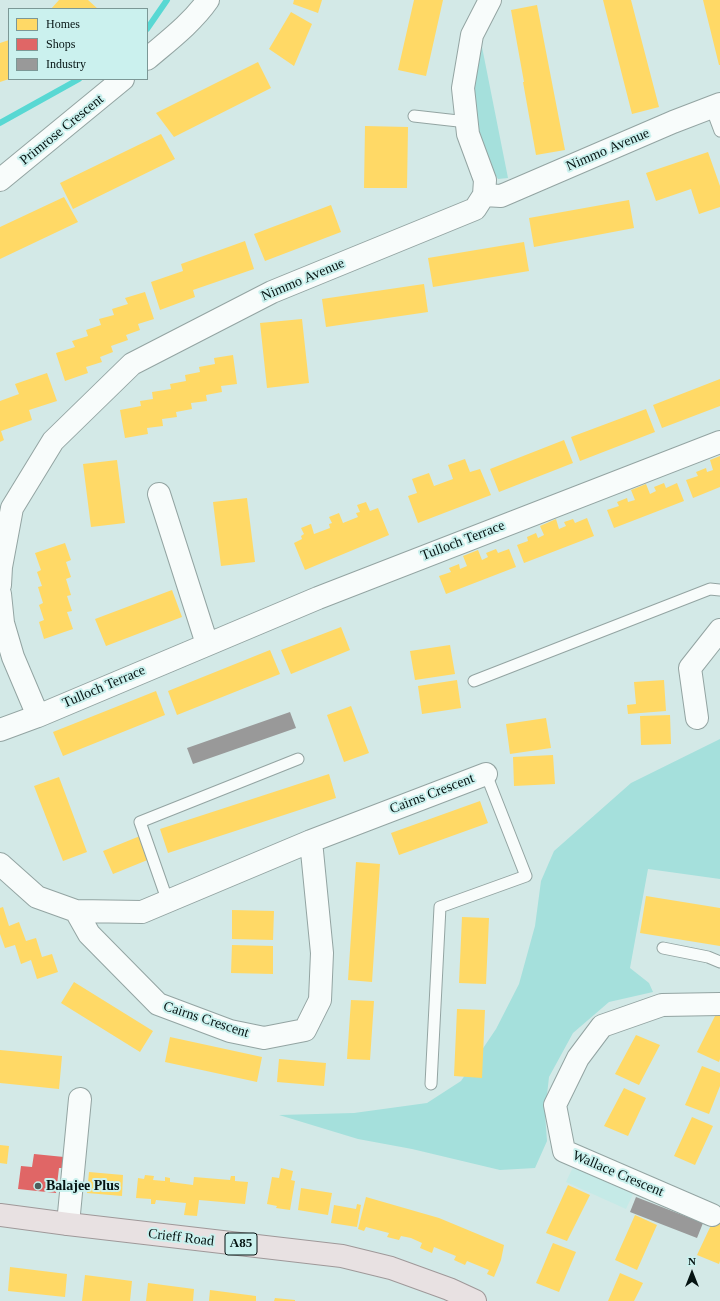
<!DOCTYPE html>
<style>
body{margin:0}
#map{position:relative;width:720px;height:1301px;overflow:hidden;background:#d3e9e7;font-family:Georgia,serif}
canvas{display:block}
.legend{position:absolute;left:8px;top:8px;width:140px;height:72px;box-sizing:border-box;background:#cbf1ee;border:1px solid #7c9896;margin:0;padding:5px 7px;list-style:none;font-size:12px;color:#051312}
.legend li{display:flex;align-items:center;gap:8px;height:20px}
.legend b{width:20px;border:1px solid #7c9896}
.north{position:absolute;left:672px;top:1253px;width:40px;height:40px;-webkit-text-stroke:3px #cbf1ee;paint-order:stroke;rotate:0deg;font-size:11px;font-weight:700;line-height:16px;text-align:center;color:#051312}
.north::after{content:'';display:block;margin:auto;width:14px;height:18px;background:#051312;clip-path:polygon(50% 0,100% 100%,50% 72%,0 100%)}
</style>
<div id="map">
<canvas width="720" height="1301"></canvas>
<ul class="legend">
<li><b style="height:11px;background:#ffd966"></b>Homes</li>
<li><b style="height:11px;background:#e06666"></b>Shops</li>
<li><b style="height:11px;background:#999"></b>Industry</li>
</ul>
<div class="north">N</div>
</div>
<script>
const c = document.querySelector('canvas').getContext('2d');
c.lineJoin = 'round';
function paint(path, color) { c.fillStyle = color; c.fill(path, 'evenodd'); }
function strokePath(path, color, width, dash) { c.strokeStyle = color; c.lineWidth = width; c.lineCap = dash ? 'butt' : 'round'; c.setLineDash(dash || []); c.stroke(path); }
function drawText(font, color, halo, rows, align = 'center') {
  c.font = font + ' Georgia,serif'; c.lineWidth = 4; c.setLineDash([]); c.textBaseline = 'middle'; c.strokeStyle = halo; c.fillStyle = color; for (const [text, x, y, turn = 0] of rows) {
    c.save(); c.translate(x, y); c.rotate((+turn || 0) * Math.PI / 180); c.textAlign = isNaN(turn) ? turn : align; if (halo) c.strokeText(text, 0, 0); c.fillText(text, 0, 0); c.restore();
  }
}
paint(new Path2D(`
 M573,1167L633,1194L626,1209L566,1182Z`), '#c5eae7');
paint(new Path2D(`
 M482,47L508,178L498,179C479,152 471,116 474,84C475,71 479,59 482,47Z
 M720,739V879L648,869L630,968L649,983L653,992L609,1002L573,1033L549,1077L545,1113L547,1141L535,1168L500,1170L412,1149L358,1139L279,1115L354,1113L427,1103L461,1081L496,1029L519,984L535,926L541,881L554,851L631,783Z`), '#a5e0dc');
paint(new Path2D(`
 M59,0H88L98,9H51Z
 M294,0H322L318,13L293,4Z
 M414,0H443L426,76L398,70Z
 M603,0H631L659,107L632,114Z
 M703,0H720V65H719Z
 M537,5L565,150L536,155L523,82H524L511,10Z
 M291,12L312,24L294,66L269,49Z
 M9,40V79L0,82V43Z
 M258,62L271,88L174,137L156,113Z
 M365,126L408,127L407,188H364Z
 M161,134L175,159L73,209L60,183Z
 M708,152L720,186V207L699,214L691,189L656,201L646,173Z
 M64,197L78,222L0,259V227Z
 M629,200L634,228L534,247L529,218Z
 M331,205L341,232L265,261L254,234Z
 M245,241L254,269L193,290L195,297L160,310L151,282L183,271L181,264Z
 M524,242L529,271L433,287L428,258Z
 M424,284L428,312L326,327L322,299Z
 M145,292L154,319L138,324L140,330L126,335L128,340L111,346L113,352L100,357L102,362L86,367L88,373L65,381L56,353L75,347L72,341L88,336L86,330L101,325L99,319L114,315L112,309L128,304L125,298Z
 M302,319L309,383L267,388L260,323Z
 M233,355L237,384L221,386L222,392L206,395L207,401L191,403L192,409L176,412L177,417L162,419L163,426L147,428L148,434L125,438L120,410L141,406L140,401L153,399L152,392L171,389L170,384L186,381L185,375L200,372L199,367L215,364L214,358Z
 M47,373L57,401L29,410L32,420L1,431L4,440L0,442V401L19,394L15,384Z
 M720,379V406L662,428L653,405Z
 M646,409L655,432L580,461L571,437Z
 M564,440L573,463L499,492L490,469Z
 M720,456V487L693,498L686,480L698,476L696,472L706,468L707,472L713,470L710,460Z
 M465,459L470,472L480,469L491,495L418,523L408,496L417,493L412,479L429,473L434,486L453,479L448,465Z
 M117,460L125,523L91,527L83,464Z
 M664,483L666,488L677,483L684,501L614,528L607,510L619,506L617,502L627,498L628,502L635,500L631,490L646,484L650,494L656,491L654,487Z
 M247,498L255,562L221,566L213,502Z
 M366,502L370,511L378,508L389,535L305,570L294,543L302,539L301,536L304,534L301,528L311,524L314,534L330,528L329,524L332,523L329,517L339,513L343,523L358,517L356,513L360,512L357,505Z
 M587,518L594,536L524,563L517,545L528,541L527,537L536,533L538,538L544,535L540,526L556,519L559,529L566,526L564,522L573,519L575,523Z
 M65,543L71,560L66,562L71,577L66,579L71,595L67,596L72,611L67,612L73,629L44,639L39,622L44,620L39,605L43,603L38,587L42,586L37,572L41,570L35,553Z
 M496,549L498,553L509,549L516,567L446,594L439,576L451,572L449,568L459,564L460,569L467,566L463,556L478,550L482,560L488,557L486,553Z
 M172,590L182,617L106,646L95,619Z
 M341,627L350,650L291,674L281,650Z
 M450,645L455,674L415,680L410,651Z
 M270,650L280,674L177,715L168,691Z
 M457,680L461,708L422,714L418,686Z
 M664,680L666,711L628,714L627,705L636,704L634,682Z
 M156,691L165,715L63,756L53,732Z
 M351,706L369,753L344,762L327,715Z
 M670,715L671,744L641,745L640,716Z
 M546,718L551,748L510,754L506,724Z
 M553,755L555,784L514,786L513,757Z
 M329,774L336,798L168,853L160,829Z
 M59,777L87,852L63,861L34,786Z
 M480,801L488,823L399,855L391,833Z
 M140,836L150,859L113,874L103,851Z
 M356,862L380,864L372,982L348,980Z
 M646,896L720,908V946L640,933Z
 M3,907L9,926L19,922L26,941L36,938L42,957L52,954L58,972L37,979L31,960L21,964L15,945L5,948L0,934V908Z
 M232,910L274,911L273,940L232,939Z
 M462,917L489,918L486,984L459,983Z
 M232,945L273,946V974L231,973Z
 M74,982L153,1031L140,1052L61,1003Z
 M351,1000L374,1001L370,1060L347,1059Z
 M720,1006V1059L719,1062L697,1052Z
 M457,1009L485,1010L482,1078L454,1076Z
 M636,1035L660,1045L639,1085L615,1074Z
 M170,1037L262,1057L257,1082L165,1062Z
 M0,1050L62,1056L59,1089L0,1083Z
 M279,1059L326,1063L324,1086L277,1082Z
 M702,1066L720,1073V1086L709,1114L685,1105Z
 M624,1088L646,1098L628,1136L604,1126Z
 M692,1117L713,1126L695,1165L674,1156Z
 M0,1145L9,1146L7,1164L0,1163Z
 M281,1168L293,1171L291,1180L295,1181L290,1210L276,1208L277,1206L267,1204L272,1177L279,1178Z
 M89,1172L123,1175L122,1196L87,1193Z
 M145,1175L154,1176L153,1180L165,1181V1177L170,1178V1182L193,1185L194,1177L230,1180L231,1176H235V1181L248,1182L245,1204L199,1200L197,1216L184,1215L186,1203L156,1200L155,1204H151V1199L136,1198L138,1178L144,1179Z
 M568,1185L590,1195L567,1241L546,1233Z
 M301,1188L332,1193L328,1215L298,1210Z
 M366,1197L439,1218L504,1245L501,1260L494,1277L487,1274L489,1270L467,1261L465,1265L454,1260L456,1256L434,1247L432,1253L420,1248L422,1243L411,1238L401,1236L399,1240L387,1237L389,1233L366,1227L364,1231L358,1229Z
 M357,1204L361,1205L357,1227L331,1223L334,1205L356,1209Z
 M720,1206V1261L719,1264L697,1255Z
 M635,1215L657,1225L637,1270L615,1260Z
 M553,1243L576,1252L559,1292L536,1283Z
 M10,1267L67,1274L65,1297L8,1291Z
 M620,1273L643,1283L634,1301H608Z
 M85,1275L132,1281L130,1301H82Z
 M148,1283L194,1289L193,1301H146Z
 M210,1290L256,1296V1301H209Z
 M275,1298L295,1300V1301H274Z`), '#ffd966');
paint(new Path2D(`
 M34,1154L64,1157L62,1168H59L56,1193L18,1189L21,1166L32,1167Z`), '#e06666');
paint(new Path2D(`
 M290,712L296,728L193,764L187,748Z
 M636,1197L703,1223L697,1238L630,1212Z`), '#999');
strokePath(new Path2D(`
 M147,29L167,0
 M0,123L79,79`), '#58d8d3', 6);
const service = new Path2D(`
 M711,107L720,131
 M414,116L467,122
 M474,681L710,589L720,590
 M168,902L140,822L298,759
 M663,948L708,957L720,962
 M431,1084L440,907L526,876L486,774`);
const minor = new Path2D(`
 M147,59C168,41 192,23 208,0
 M0,180L123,79
 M484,195L485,180L468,134L463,88L472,35L490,0
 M159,494L207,644
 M0,585L1,567L12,508L53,441L132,364L272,292L475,209L484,195L501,196L673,122L720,104
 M0,594L3,623L13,657L38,716
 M697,718L690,668L720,630
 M0,730L38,716L318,598L720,442
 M0,864L37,897L76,911L142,912L311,841L486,774
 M76,911L89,934L158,1004L230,1031L264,1038L305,1030L320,1000L322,953L311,841
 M712,1215L564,1151L555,1105L578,1058L602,1026L662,1005L720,1004
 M68,1224L80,1099`);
const primary = new Path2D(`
 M0,1215L68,1224L342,1256L391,1268L449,1289L475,1301`);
strokePath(service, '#93a4a2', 13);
strokePath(minor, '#93a4a2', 24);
strokePath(primary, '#9f9899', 24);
strokePath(service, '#f8fcfb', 11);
strokePath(minor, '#f8fcfb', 22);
strokePath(primary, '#e8e1e2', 22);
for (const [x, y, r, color] of [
 [38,1186,4,"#4d5e5d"]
]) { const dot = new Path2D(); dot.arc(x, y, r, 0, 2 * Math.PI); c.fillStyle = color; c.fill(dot); strokePath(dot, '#cbf1ee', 1.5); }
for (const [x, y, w] of [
 [241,1244,32]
]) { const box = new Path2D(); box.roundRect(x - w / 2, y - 11, w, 22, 3); c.fillStyle = '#cbf1ee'; c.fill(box); strokePath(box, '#051312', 1); }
drawText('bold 13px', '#051312', null, [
 ["A85",241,1244]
]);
drawText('14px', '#051312', '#cbf1ee', [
 ["Primrose Crescent",62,130,-39],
 ["Nimmo Avenue",608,150,-23],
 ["Nimmo Avenue",303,280,-23],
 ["Tulloch Terrace",463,541,-21],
 ["Tulloch Terrace",104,687,-23],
 ["Cairns Crescent",432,794,-21],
 ["Cairns Crescent",206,1020,18],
 ["Wallace Crescent",618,1174,23],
 ["Crieff Road",181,1238,7]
]);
drawText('bold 14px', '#051312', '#cbf1ee', [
 ["Balajee Plus",46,1186]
], 'left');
</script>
